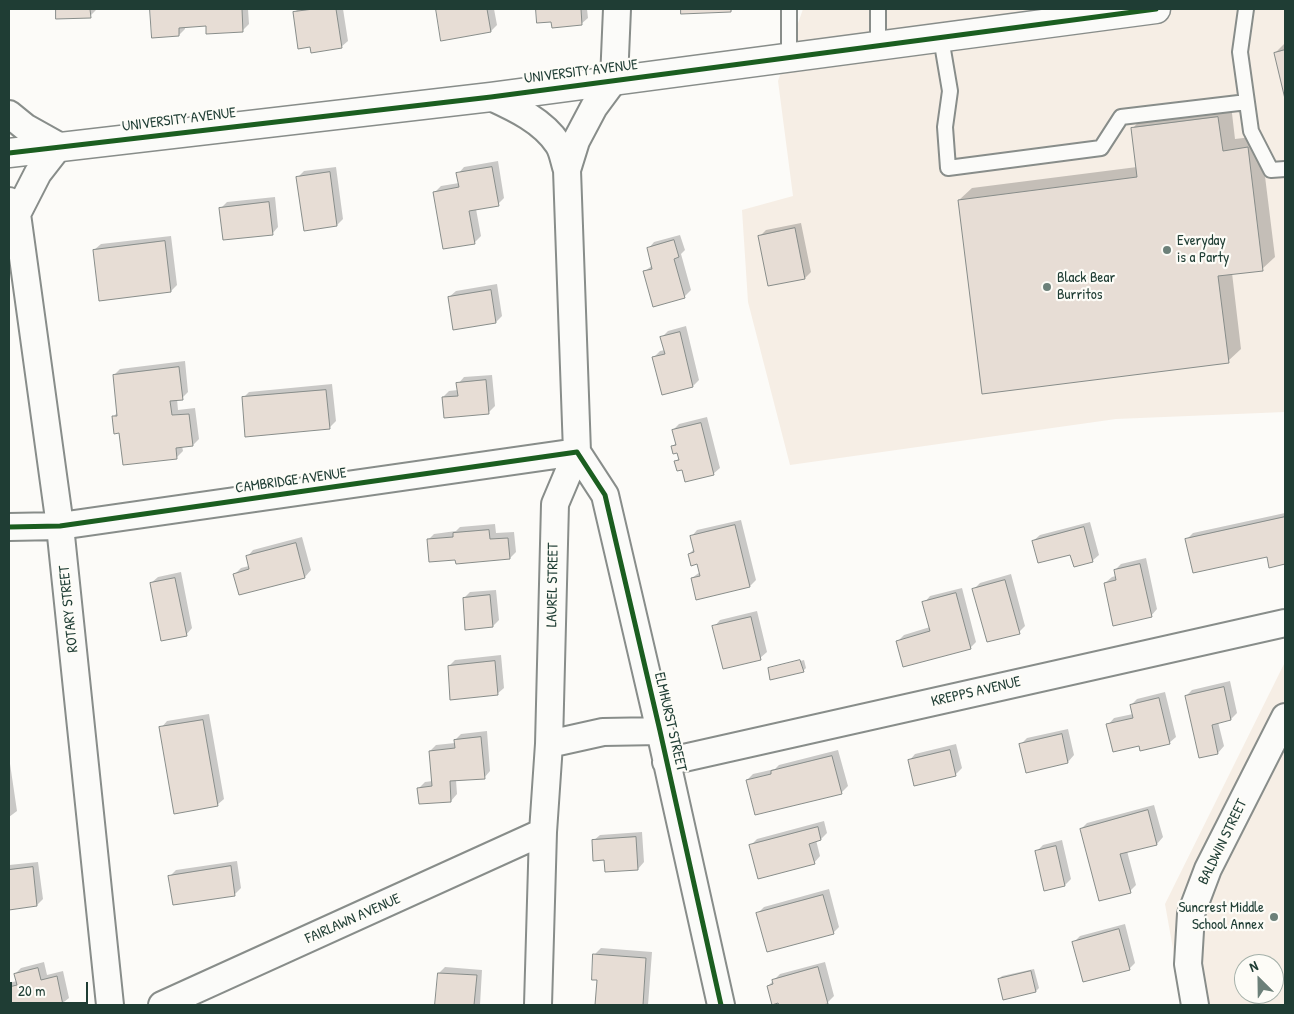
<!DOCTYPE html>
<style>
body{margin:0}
#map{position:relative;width:1294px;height:1014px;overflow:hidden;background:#fcfbf8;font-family:"Patrick Hand",sans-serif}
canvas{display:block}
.frame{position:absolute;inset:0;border:10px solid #1f3d34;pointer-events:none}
.north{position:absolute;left:1234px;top:954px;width:50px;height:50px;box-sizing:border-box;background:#fdfcf7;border:1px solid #a4b0a9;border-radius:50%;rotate:337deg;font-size:14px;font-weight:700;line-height:20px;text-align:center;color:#1f3d34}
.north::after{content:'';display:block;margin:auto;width:18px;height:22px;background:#6c8079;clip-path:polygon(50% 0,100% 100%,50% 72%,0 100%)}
.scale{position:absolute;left:10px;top:982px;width:78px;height:22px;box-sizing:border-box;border:2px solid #1f3d34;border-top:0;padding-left:6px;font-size:15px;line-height:18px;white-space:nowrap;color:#1f3d34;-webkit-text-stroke:4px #fdfcf7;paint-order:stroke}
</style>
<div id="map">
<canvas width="1294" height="1014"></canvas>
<div class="frame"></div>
<div class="north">N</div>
<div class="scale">20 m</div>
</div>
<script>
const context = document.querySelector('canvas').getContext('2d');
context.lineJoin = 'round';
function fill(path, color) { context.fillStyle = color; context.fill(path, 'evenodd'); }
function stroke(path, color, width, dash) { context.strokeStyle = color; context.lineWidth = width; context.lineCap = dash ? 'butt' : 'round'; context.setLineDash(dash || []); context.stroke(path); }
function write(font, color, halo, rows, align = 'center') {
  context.font = font + ' "Patrick Hand",sans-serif'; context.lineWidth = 4.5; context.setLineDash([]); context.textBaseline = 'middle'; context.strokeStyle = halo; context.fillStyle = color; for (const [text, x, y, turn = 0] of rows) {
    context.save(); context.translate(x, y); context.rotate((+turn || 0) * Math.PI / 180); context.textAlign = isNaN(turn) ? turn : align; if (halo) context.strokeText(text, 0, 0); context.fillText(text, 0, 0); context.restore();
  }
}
const built = new Path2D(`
 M803,9H1285V412L1116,419L790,465L748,302L742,210L793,196L778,81Z
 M1285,662V1005H1183L1165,904ZM1244,964H1274V994H1244Z`);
const shadow = new Path2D(`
 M57,9H96V10L90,16L58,18Z
 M151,9H248L249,24L242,31L207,24L185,26V29L179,35L153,36Z
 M298,9H343L348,41L341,47L311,46L294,13Z
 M437,9H494L497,25L491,31L442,39Z
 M537,9H587L588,18L581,24L552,21L538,22Z
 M682,9H733L731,11L683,13Z
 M1285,43V94L1275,53Z
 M1231,105L1235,139L1260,136L1275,257L1262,269L1232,273L1241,349L1228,361L959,200L972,188L1137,167L1133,128L1145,115Z
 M498,161L504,198L498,204L476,209L481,236L475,242L444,248L434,193L441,186L459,183L458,174L464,167Z
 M336,167L343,219L337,225L297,178L304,171Z
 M275,197L278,227L272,234L220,209L227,202Z
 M801,223L811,272L805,278L760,236L766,230Z
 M680,235L685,250L681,254L691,290L684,297L645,271L653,265L648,249L654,242Z
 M171,236L177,285L171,291L94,250L101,244Z
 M497,284L502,316L496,322L449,297L456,291Z
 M686,326L699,380L693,386L654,357L660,351L665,350L662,337L668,331Z
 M185,361L188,392L182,398L177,399L178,410L195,408L199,439L193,445L182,446L183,451L176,458L120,432L114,416L118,412L114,375L120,369Z
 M492,375L495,406L488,413L443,397L449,391L458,390V384L464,377Z
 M332,384L336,421L329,428L243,398L249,392Z
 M707,417L720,468L713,474L683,468L675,462L680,457L678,451L672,447L676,443L673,430L679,424Z
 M1285,513V563L1270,566L1268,555L1187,539L1193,533Z
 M741,520L756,580L750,586L692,578L700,572L698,563L689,554L694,549L691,537L697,530Z
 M1090,522L1099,555L1092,561L1033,541L1040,535Z
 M495,524L496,533L514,532L516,552L510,558H456L428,540L434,534L456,531L460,527Z
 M302,537L311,570L305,577L240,594L235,574L241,568L249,566L247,557L253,550Z
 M1146,558L1157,609L1151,616L1105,583L1112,577L1116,576L1115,570L1121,564Z
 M181,572L192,628L186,635L151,583L158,577Z
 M1011,574L1025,626L1019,632L974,589L980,583Z
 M962,588L976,642L970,648L898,641L904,635L930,627L924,603L930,596Z
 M496,590L499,620L493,626L464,598L470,592Z
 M757,611L767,652L760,658L714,627L720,620Z
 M501,655L504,688L497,694L449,666L455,660Z
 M804,660L806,668L803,671L771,679L769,668L770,667V669Z
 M1230,681L1237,713L1231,719L1218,722L1224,746L1218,753L1186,696L1192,690Z
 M1165,692L1176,737L1169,743L1140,745L1108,725L1114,718L1133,714L1131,705L1137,699Z
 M209,714L224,799L217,805L161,728L167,721Z
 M1068,729L1074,755L1068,762L1021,744L1027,738Z
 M487,731L490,771L484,778L456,780L457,794L451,801L419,788L425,782L433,781L430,751L436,745L455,743V740L461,734Z
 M956,744L962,768L955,775L909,761L915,754Z
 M838,750L848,786L841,793L747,780L753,774L775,769L779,765Z
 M9,757L17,811L9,817Z
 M1154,805L1163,837L1157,844L1127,851L1136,885L1130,891L1081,829L1087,823Z
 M824,821L827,833L821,839L816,840L820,856L814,863L751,845L757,839Z
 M642,832L644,862L638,869L605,859L593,841L600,835Z
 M1062,840L1071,879L1065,885L1037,851L1043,845Z
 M237,861L241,888L234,895L170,876L176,870Z
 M38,862L43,899L37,905L9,909V865Z
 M829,889L839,927L833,933L758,913L764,907Z
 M1125,924L1135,963L1129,969L1074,942L1080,936Z
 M601,948L652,952L648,1005H597L598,979L595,954Z
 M44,962L47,975L63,971L69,998L60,1005H9V983L17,981L15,974L21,968Z
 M825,962L834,996L827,1003L817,1005H780L768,986L780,974Z
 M445,967L482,970L480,1005H437L439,973Z
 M1034,969L1039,988L1036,991L1004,999L999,979L1002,976Z`);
const building = new Path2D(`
 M56,9H90L91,18L56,19Z
 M150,9H242L243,32L206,34V26L179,28V36L152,38Z
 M314,9H336L342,48L311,53L310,47L298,49L293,12Z
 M436,9H487L491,32L441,41Z
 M536,9H581L582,25L552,28L551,22L537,23Z
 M681,9H731V12L681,14Z
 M1285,50V99L1274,53Z
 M1218,117L1223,151L1248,147L1263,271L1218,276L1229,363L982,394L958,200L1137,177L1131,128Z
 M492,167L499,206L469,211L475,244L443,249L433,192L459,187L456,173Z
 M330,172L337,226L304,231L296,177Z
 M269,202L273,235L223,240L219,208Z
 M795,228L805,279L768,286L758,236Z
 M674,240L679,257L674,259L685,298L653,307L643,271L652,269L647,248Z
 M165,241L171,292L99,301L93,250Z
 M491,290L496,323L453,330L448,297Z
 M680,332L693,387L662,395L652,357L665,354L660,337Z
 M179,367L183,400L170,401L172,415L189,414L193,446L176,448L177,459L123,465L119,433L114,434L112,416H117L113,375Z
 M486,380L489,414L444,418L442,397L458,396L456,383Z
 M326,390L330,429L245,437L242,397Z
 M701,423L714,475L685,482L682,470L677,471L674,461L679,460L677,453L673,454L671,446L676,445L672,430Z
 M1285,517V564L1269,568L1267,557L1193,573L1185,539Z
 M735,525L750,587L696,600L691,578L700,576L697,564L691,566L688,554L694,552L690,536Z
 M1084,527L1093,562L1074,567L1070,555L1038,563L1032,541Z
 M489,530L490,539L508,538L510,559L456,564L455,560L429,562L427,539L453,537V533Z
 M296,543L305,578L239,595L233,574L249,569L246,556Z
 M1140,564L1152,617L1113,626L1104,583L1116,580L1114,570Z
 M175,578L187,636L161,641L150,583Z
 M1005,580L1020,634L987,642L972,589Z
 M956,593L971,649L903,667L896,641L930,631L922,602Z
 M490,595L493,627L465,630L463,598Z
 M751,617L761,660L723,669L712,626Z
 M800,660L804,672L770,680L768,668Z
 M495,661L498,695L450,700L448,666Z
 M1224,687L1231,720L1212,725L1218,754L1199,758L1185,696Z
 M1159,698L1170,744L1140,751L1139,746L1113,752L1106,724L1133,718L1130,705Z
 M203,720L218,806L174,814L159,727Z
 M1062,734L1068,763L1026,773L1019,744Z
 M481,737L485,779L450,781L451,802L419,804L417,788L432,786L429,751L455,748L454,740Z
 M950,750L956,776L914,786L908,760Z
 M832,756L842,794L755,815L746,780L771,774V771Z
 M1148,810L1157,845L1120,854L1131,893L1099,901L1080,829Z
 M818,827L821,840L809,844L815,864L758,879L749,845Z
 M636,837L638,870L605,872L604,860L593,861L592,840Z
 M1056,846L1065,886L1044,891L1035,851Z
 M231,866L235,896L173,905L168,876Z
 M33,867L37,906L9,910V870Z
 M823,895L834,934L767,952L756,913Z
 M1119,929L1130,970L1083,982L1072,942Z
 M593,954L646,958L643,1005H595L597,980H592Z
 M818,967L828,1004L822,1005H779L778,1003L772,1005L767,986L773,984L772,980Z
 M38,968L41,980L57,976L63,1005H9V987L17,985L14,974Z
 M1031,971L1036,992L1003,1000L998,979Z
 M438,973L477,975L474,1005H435Z`);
const service = new Path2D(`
 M1246,9L1240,52L1251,131L1271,170L1285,169
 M941,38L950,91L945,127L948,168L1101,148L1121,117L1247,102
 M878,45V9
 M789,58V9`);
const minor = new Path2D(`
 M491,97C515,108 543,121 558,144C563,151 564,162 567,170L577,452L555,504L549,744L543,832L538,1005
 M9,114L25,127L59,146L38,173L17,214
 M567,170L576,141L594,107L614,80L617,9
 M9,201L17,214L60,526L110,1005
 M9,527L60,526L577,452L605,495L660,731L721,1005
 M549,744L603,732L660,731
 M666,762L1285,623
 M162,1005L543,832
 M1195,1005L1188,964L1191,914L1208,869L1285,717`);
const tertiary = new Path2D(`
 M9,153L491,97L1156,9`);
const cycleway = new Path2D(`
 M9,153L491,97L1156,9
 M9,527L60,526L577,452L605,495L660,731L721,1005`);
const markers = [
 [1167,250,5,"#6c8079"],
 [1047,287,5,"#6c8079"],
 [1274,917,5,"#6c8079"]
];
const streetNames = [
 ["UNIVERSITY AVENUE",581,72,-7],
 ["UNIVERSITY AVENUE",179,120,-7],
 ["CAMBRIDGE AVENUE",291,481,-8],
 ["LAUREL STREET",553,585,-89],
 ["ROTARY STREET",69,609,-96],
 ["KREPPS AVENUE",976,692,-13],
 ["ELMHURST STREET",670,722,77],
 ["BALDWIN STREET",1223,842,-64],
 ["FAIRLAWN AVENUE",353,919,-24]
];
const poiNames = [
 ["Everyday",1177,241],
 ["is a Party",1177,258],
 ["Black Bear",1057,278],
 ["Burritos",1057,295],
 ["Suncrest Middle",1264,908,"right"],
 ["School Annex",1264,925,"right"]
];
fill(built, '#f6eee5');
fill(shadow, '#0003');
fill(building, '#e7ddd5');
stroke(building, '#888d8a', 1);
stroke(service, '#888d8a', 18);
stroke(minor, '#888d8a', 30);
stroke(tertiary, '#888d8a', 31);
stroke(service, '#fbfbf9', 14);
stroke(minor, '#fbfbf9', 26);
stroke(tertiary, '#fbfbf9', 28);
stroke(cycleway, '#1b5e20', 5);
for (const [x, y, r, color] of markers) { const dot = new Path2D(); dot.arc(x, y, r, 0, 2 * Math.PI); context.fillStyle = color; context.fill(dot); stroke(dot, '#fdfcf7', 2); }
write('15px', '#1f3d34', '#fdfcf7', streetNames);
write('15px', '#1f3d34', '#fdfcf7', poiNames, 'left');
</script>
